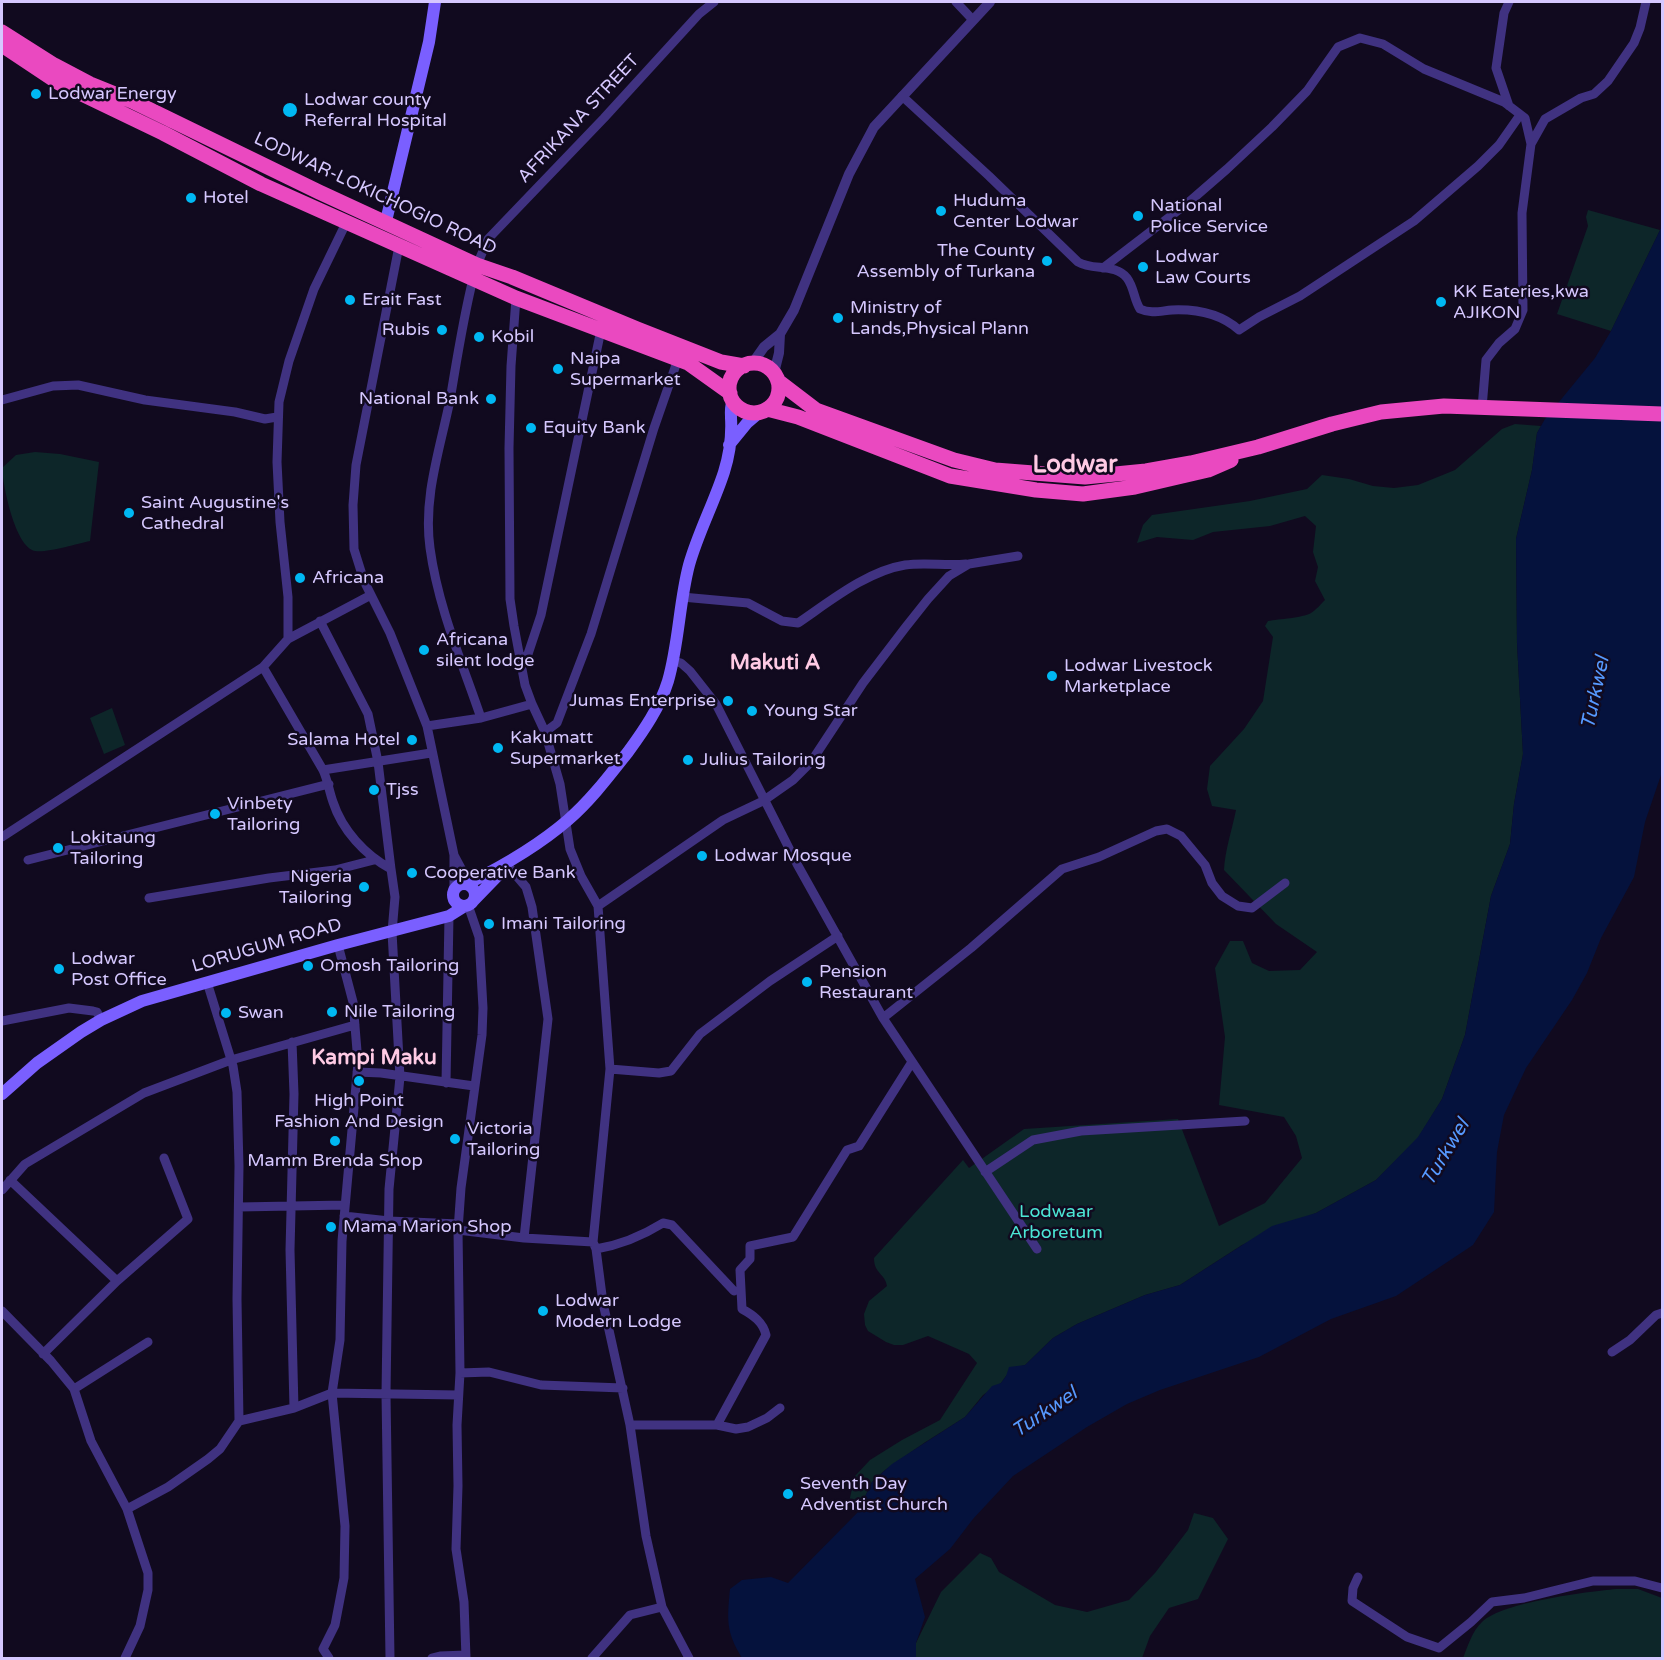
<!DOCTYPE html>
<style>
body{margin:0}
#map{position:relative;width:1664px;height:1660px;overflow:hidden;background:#110a1f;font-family:"Varela Round",sans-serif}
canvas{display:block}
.frame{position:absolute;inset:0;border:3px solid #d6c8ff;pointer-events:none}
</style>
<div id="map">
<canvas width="1664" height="1660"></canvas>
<div class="frame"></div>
</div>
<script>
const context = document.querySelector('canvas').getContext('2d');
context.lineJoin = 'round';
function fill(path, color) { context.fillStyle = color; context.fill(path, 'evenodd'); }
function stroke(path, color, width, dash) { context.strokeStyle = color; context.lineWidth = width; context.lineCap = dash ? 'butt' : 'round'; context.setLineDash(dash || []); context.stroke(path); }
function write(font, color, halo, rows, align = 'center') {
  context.font = font + ' "Varela Round",sans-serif'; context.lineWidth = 5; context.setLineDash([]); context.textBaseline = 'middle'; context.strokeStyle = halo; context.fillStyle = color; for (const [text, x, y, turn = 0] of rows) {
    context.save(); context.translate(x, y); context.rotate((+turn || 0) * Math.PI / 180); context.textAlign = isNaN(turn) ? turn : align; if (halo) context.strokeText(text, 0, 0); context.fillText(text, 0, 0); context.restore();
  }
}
const green = new Path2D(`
 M1588,210L1660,230L1611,331L1557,314L1588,226L1586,217Z
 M1515,424L1541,426L1537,433L1532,470L1516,539L1517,643L1523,754L1514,804L1510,844L1491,896L1465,1035L1442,1099L1418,1138L1376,1180L1316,1213L1242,1245L1180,1285L1145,1295L1077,1324L1053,1338L1025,1365L1018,1367L1006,1376L1001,1383L983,1395L965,1417L924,1443L885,1470L872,1482L858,1511L850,1505L849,1502L855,1476L870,1460L902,1440L940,1420L977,1363L969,1354L928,1336L903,1345H894L886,1342L868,1331L865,1325L864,1314L869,1301L887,1286C885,1273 874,1274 874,1258L963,1160L969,1168L1024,1129L1178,1119L1219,1226L1265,1203L1302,1158L1296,1136L1284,1117L1219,1105L1225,1037L1215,968L1230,941H1243L1252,963L1269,971L1300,970L1317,952L1276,924L1224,870C1225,850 1232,830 1236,810L1212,806L1207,789L1210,766L1244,729L1263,701L1273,637L1265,626L1268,621C1279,619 1302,618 1311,613C1316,610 1321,604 1325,600L1315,581L1318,567L1313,552L1316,526L1305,516L1270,526L1213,532L1193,540L1157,537L1137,543L1143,525L1152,515L1250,501L1307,489L1322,475L1349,479L1373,486L1394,488L1418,485L1455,470L1502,429Z
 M35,452L60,454L99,462L90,541C76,544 47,553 35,551C15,547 3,486 2,468L16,455Z
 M112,708L125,745L104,754L90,718Z
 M1194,1513L1213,1518L1228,1539L1198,1599L1169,1608L1150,1636L1142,1658H916V1643L941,1592L980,1553L991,1558L999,1572L1055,1605L1087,1612L1129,1600L1155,1573L1188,1530Z
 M1616,1589H1638L1662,1598V1658H1463C1468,1646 1472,1631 1482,1622C1503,1602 1586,1592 1616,1589Z`);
const water = new Path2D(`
 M1662,226L1661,775L1645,822L1634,877L1601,938L1587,973L1572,1000L1526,1068L1504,1115L1497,1152L1494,1212L1473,1245L1396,1296L1331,1319L1259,1357L1160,1390L1127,1404L1087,1427L1013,1476L973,1519L950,1549L915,1579L925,1617L916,1643V1658H742C726,1632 727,1620 730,1589L742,1580L771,1577L788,1583L858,1512L872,1482L892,1464L965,1417L992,1386L1001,1383L1006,1376L1009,1367L1025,1365L1053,1338L1077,1324L1145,1295L1180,1285L1272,1226L1316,1213L1376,1180L1418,1137L1442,1099L1465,1035L1491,896L1510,844L1514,804L1523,754L1517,643L1516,539L1532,470L1537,433L1545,419L1595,358L1611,331Z`);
const minor = new Path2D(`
 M956,2L973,20
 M902,96L989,176L1078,262C1093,271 1115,263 1127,278C1134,287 1134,300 1140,309C1151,314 1160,311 1172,310C1196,309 1221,314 1239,330L1259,317L1300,296L1414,221L1478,166L1499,145L1520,115
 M1509,106L1496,68L1504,13L1509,2
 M1531,144L1545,119L1581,98L1594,94L1608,81L1634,43L1640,28L1646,2
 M399,246L356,465L353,505L354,549L364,581L390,633L427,726L454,855L469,883
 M477,265L488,239L604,118L699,14L714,2
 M1103,268L1189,202L1227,169L1272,127L1307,91L1338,47L1360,38L1383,44L1424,69L1504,102L1525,118L1531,144L1522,213L1523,310L1515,329L1499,343L1486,360L1482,408
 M473,279C463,319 457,359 450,400C440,449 423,497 430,548C438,607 462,662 481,718
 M516,298L511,366L509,448L510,599L514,626L525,685L532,704L545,732L560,784L570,849L581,876L598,906L610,1069L593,1242L596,1249L603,1303L630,1425L646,1536L662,1607L689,1658
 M2,400L53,386L78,385L145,400L235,412L265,419L277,417
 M682,597L748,603L782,621L798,623C829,602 867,571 905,565C925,562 945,566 966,564
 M320,621L368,714L378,762L391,869
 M288,639V597L280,522L277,462L279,402L289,361L314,289L346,223
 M673,661L681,663L690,671L716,704L797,864L883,1018L1037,1249
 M520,663L528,654L541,615L601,330
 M263,667L323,770C328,781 329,791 333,802C342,830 365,855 391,869L395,897L392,932L400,1077L389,1189L386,1394L390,1658
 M427,726L481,718L532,704
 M545,732L557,723L591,634L654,428L678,359
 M323,770L431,753
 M2,837L263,667L288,639L371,595
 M454,855V892
 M28,860L329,784
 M508,866L526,887L532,907L548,1019L524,1238
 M149,898L269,878L335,870L374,860
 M598,906L723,820L763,801L793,780L811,762L863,683L905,628L928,599L949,576L969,564L1018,556
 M883,1018L971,948L1062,869L1099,857L1156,831L1167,829L1181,836L1205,865L1212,883L1222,896L1238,906L1252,908L1285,883
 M2,1021L69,1008L93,1011L97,1012L101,1020
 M292,1042L294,1094L290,1250L294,1408
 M610,1069L659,1073L671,1071L700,1034L770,981L838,936
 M357,1072L381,1073L474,1086
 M446,1083L449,916
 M985,1172L1033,1140L1081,1131L1245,1121
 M10,1180L117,1281
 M2,1190L25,1164L144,1093L231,1060L355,1025
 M239,1207L345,1205
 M344,1216L389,1221L458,1224
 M458,1230L524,1238L593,1242
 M596,1249C620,1245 642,1236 663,1223L672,1225L734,1291
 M2,1311L51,1361L74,1389L91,1441L127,1509L148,1573V1590L140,1626L125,1658
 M1612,1352L1630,1340L1656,1315L1662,1313
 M43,1354L117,1281L188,1219L164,1158
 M460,1373L489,1372L541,1385L623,1388
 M74,1389L148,1342
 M239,1421L294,1408L332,1393L458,1395
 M630,1425H717L736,1429L748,1427L767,1418L780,1408
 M717,1425L766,1335C763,1322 753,1315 742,1309L740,1270L750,1259V1246L793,1237L847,1150L859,1146L912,1062
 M127,1509L168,1487L208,1459L220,1449L239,1421L237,1299L239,1166L237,1092L233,1066L207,982
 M1358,1577L1353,1588L1352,1601L1407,1637L1439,1648L1471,1622L1492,1602L1524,1598L1593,1581H1635L1662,1588
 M329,1658L323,1649L335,1625L344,1578L345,1526L332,1393L340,1340L342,1241L358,1063L353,1002L338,945
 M432,1658L440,1656L466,1655
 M466,1658L464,1602L456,1549L458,1486L457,1425L460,1373L458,1230L461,1188L482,1035L483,1008L479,937L468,905
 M592,1658L630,1615L662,1607`);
const tertiary = new Path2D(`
 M752,364L764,347L780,334L794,310L849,174L874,127L990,2
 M774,373L779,353L780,334`);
const secondary = new Path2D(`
 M386,221L429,42L435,2
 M729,445L747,423L760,412
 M469,883C503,866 539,845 568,820C591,800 609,776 628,752C644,730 660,707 668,681C679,643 679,603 689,565C698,533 714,503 724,472C729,456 732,435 731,418C731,411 730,407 733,400
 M453 895a11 11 0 1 1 22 0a11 11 0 1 1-22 0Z
 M473,901L504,869
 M2,1094L37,1063L81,1032L101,1020L142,1001L338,945L449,916L465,906`);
const trunk = new Path2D(`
 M2,32L54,65L90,84L132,101L319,192L477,265L512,277L637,329L721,362L744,366
 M2,45L59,83L163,133L261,184L516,298L688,363L730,393
 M729 388a25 25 0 1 1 50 0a25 25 0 1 1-50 0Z
 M778,381L816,410L954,460L995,470L1085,477L1146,471L1191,463L1258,447L1332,424L1381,412L1444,406L1662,414
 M767,409L798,417L950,476L1036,490L1083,494L1135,487L1208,470L1231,460`);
const markers = [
 [36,94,6,"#00b8f3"],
 [290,110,8,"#00b8f3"],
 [191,198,6,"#00b8f3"],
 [941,211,6,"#00b8f3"],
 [1138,216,6,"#00b8f3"],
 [1047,261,6,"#00b8f3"],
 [1143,267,6,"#00b8f3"],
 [350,300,6,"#00b8f3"],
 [1441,302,6,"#00b8f3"],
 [838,318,6,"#00b8f3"],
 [442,330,6,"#00b8f3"],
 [479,337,6,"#00b8f3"],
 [558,369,6,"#00b8f3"],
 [491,399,6,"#00b8f3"],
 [531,428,6,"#00b8f3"],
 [129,513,6,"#00b8f3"],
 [300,578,6,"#00b8f3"],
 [424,650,6,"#00b8f3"],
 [1052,676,6,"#00b8f3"],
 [728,701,6,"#00b8f3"],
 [752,711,6,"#00b8f3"],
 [412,740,6,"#00b8f3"],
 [498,748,6,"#00b8f3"],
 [688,760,6,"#00b8f3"],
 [374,790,6,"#00b8f3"],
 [215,814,6,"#00b8f3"],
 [58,848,6,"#00b8f3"],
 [702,856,6,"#00b8f3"],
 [412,873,6,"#00b8f3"],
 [364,887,6,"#00b8f3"],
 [489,924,6,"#00b8f3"],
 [308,966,6,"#00b8f3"],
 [59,969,6,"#00b8f3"],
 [807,982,6,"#00b8f3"],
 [332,1012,6,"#00b8f3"],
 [226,1013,6,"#00b8f3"],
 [359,1081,6,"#00b8f3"],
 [455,1139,6,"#00b8f3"],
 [335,1141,6,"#00b8f3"],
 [331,1227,6,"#00b8f3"],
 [543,1311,6,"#00b8f3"],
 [788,1494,6,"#00b8f3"]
];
const poiNames = [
 ["Lodwar Energy",48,94],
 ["Lodwar county",304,100],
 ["Referral Hospital",304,121],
 ["Hotel",203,198],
 ["Huduma",953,201],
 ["Center Lodwar",953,222],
 ["National",1150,206],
 ["Police Service",1150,227],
 ["The County",1035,251,"right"],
 ["Assembly of Turkana",1035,272,"right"],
 ["Lodwar",1155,257],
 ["Law Courts",1155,278],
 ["KK Eateries,kwa",1453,292],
 ["AJIKON",1453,313],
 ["Erait Fast",362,300],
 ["Ministry of",850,308],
 ["Lands,Physical Plann",850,329],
 ["Rubis",430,330,"right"],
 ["Kobil",491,337],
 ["Naipa",570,359],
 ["Supermarket",570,380],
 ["National Bank",479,399,"right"],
 ["Equity Bank",543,428],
 ["Saint Augustine's",141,503],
 ["Cathedral",141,524],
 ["Africana",312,578],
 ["Africana",436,640],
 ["silent lodge",436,661],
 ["Lodwar Livestock",1064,666],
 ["Marketplace",1064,687],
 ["Jumas Enterprise",716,701,"right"],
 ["Young Star",764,711],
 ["Kakumatt",510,738],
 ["Supermarket",510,759],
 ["Salama Hotel",400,740,"right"],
 ["Julius Tailoring",700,760],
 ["Tjss",386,790],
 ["Vinbety",227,804],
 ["Tailoring",227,825],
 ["Lokitaung",70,838],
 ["Tailoring",70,859],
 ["Lodwar Mosque",714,856],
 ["Cooperative Bank",424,873],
 ["Nigeria",352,877,"right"],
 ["Tailoring",352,898,"right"],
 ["Imani Tailoring",501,924],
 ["Lodwar",71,959],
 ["Post Office",71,980],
 ["Omosh Tailoring",320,966],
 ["Pension",819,972],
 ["Restaurant",819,993],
 ["Nile Tailoring",344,1012],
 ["Swan",238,1013],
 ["High Point",359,1101,"center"],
 ["Fashion And Design",359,1122,"center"],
 ["Victoria",467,1129],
 ["Tailoring",467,1150],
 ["Mamm Brenda Shop",335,1161,"center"],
 ["Mama Marion Shop",343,1227],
 ["Lodwar",555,1301],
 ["Modern Lodge",555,1322],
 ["Seventh Day",800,1484],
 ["Adventist Church",800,1505]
];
const streetNames = [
 ["AFRIKANA STREET",579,119,-47],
 ["LODWAR-LOKICHOGIO ROAD",375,194,25],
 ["LORUGUM ROAD",267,946,-16]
];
const parkNames = [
 ["Lodwaar",1056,1212],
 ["Arboretum",1056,1233]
];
const waterNames = [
 ["Turkwel",1596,693,-78],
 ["Turkwel",1446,1153,-59],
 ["Turkwel",1045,1413,-34]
];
const quarterNames = [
 ["Makuti A",775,663],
 ["Kampi Maku",374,1058]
];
const districtNames = [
 ["Lodwar",1075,466]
];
fill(green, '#0d2629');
fill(water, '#05123d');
stroke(minor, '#403281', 9);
stroke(tertiary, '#403281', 10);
stroke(secondary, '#7a5fff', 12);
stroke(trunk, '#ea49c0', 15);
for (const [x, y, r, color] of markers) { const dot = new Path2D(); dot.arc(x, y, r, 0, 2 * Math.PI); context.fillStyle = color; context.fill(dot); stroke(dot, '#110a1f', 2); }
write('18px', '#d6c8ff', '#110a1f', poiNames, 'left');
write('18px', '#d6c8ff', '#110a1f', streetNames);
write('18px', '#4ce7d6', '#110a1f', parkNames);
write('italic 20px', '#5699ff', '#110a1f', waterNames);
write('bold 21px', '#ffcae4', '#110a1f', quarterNames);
write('bold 24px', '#ffcae4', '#110a1f', districtNames);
</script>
